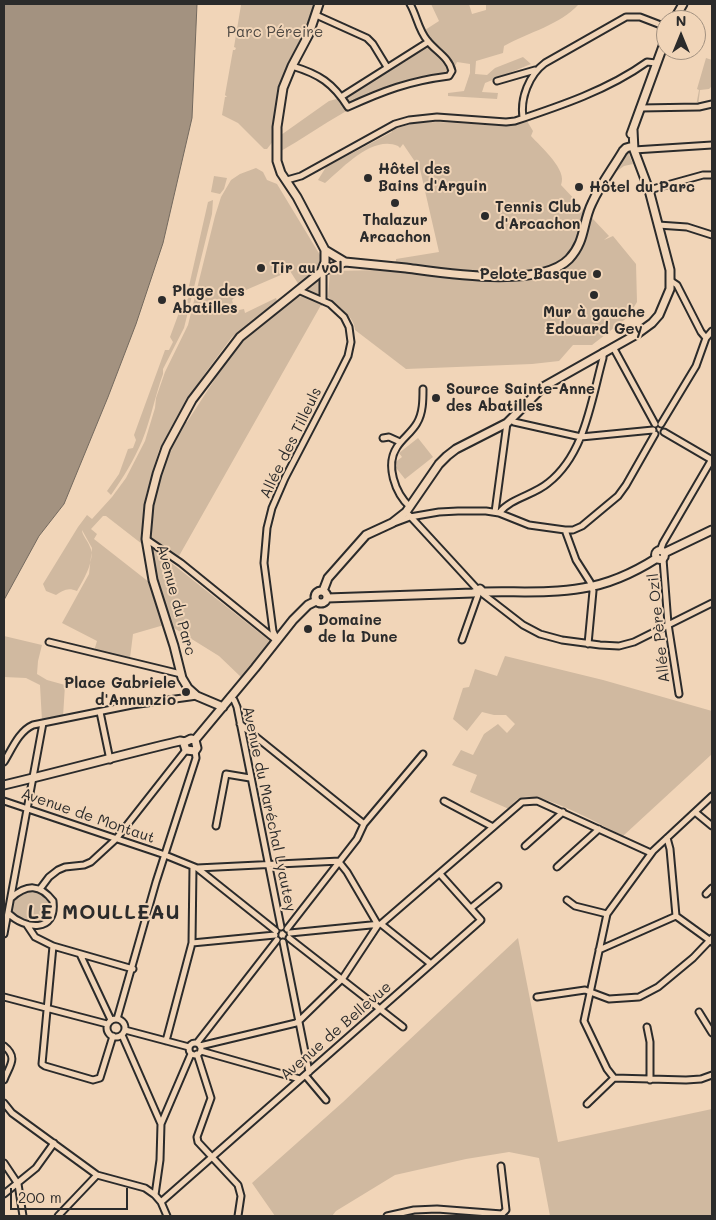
<!DOCTYPE html>
<meta charset="utf-8">
<style>
body{margin:0}
#map{position:relative;width:716px;height:1220px;overflow:hidden;background:#f1d5b8;font-family:Mali,sans-serif}
canvas{display:block}
.frame{position:absolute;inset:0;border:5px solid #2b2b2b;pointer-events:none}
.north{position:absolute;left:656px;top:10px;width:50px;height:50px;box-sizing:border-box;background:#f1d5b8;border:1px solid #a29180;border-radius:50%;rotate:0deg;font-size:14px;font-weight:700;line-height:20px;text-align:center;color:#2b2b2b}
.north::after{content:'';display:block;margin:auto;width:18px;height:22px;background:#2b2b2b;clip-path:polygon(50% 0,100% 100%,50% 72%,0 100%)}
.scale{position:absolute;left:10px;top:1188px;width:118px;height:22px;box-sizing:border-box;border:2px solid #2b2b2b;border-top:0;padding-left:6px;font-size:15px;line-height:18px;white-space:nowrap;color:#2b2b2b;-webkit-text-stroke:4px #f1d5b8;paint-order:stroke}
</style>
<div id="map">
<canvas width="716" height="1220"></canvas>
<div class="frame"></div>
<div class="north">N</div>
<div class="scale">200 m</div>
</div>
<script>
const context = document.querySelector('canvas').getContext('2d');
context.lineJoin = 'round';
function fill(path, color) { context.fillStyle = color; context.fill(path, 'evenodd'); }
function stroke(path, color, width, dash) { context.strokeStyle = color; context.lineWidth = width; context.lineCap = dash ? 'butt' : 'round'; context.setLineDash(dash || []); context.stroke(path); }
function write(font, color, halo, rows, align = 'center') {
  context.font = font + ' Mali,sans-serif'; context.lineWidth = 4; context.setLineDash([]); context.textBaseline = 'middle'; context.strokeStyle = halo; context.fillStyle = color; for (const [text, x, y, turn = 0] of rows) {
    context.save(); context.translate(x, y); context.rotate((+turn || 0) * Math.PI / 180); context.textAlign = isNaN(turn) ? turn : align; if (halo) context.strokeText(text, 0, 0); context.fillText(text, 0, 0); context.restore();
  }
}
const green = new Path2D(`
 M244,4H315L312,21L282,81L274,117V140L267,149H264L238,123L222,115L225,97H227L225,95L233,50H235L236,48L234,47L241,5Z
 M431,4H469L472,14L486,10V4H579C560,25 529,32 504,46L503,53L476,61L475,74L487,75L495,68L523,57L531,64L485,83L482,92L498,93L497,99L448,96V93L464,91L470,73V64L457,62L449,79C412,83 376,93 343,113C322,125 302,139 281,151V135L329,101L348,96L427,48L425,30L439,21Z
 M706,58L712,60V86L709,89L700,90L698,106H696L699,90L697,89Z
 M527,121L533,131L531,136C541,147 568,170 561,185L609,236L604,240L613,236L636,264L637,302L628,317L592,345H573L559,361L532,364L406,369L355,330C355,317 337,305 328,297L330,271L383,270L396,261V259L439,252L420,169L403,144L400,148L398,146C372,135 343,168 325,183L318,180L326,167L392,132L391,130L414,123L438,122L505,126Z
 M628,152L633,164L624,166L613,174L625,154Z
 M256,168L263,172L267,180L277,184L323,260L319,268L299,285L290,271L239,293L232,300L234,307L239,310L244,309L245,313L276,298L277,301L232,337L206,372L179,413L159,450L146,495L142,530V544L106,516H103L91,529L97,534L94,539L154,586L164,625L133,634L130,658L94,651L97,641L62,623L89,574L92,548L82,530C82,535 88,541 90,547C96,559 83,581 77,591C68,587 63,590 56,595L46,591L43,584L78,527L87,515L92,519L112,497L126,478L145,441L155,408L156,398L165,372L188,325L215,216L221,197L231,180L240,174Z
 M214,176L227,178L224,189L220,194L211,192Z
 M213,200L212,214L184,328L163,369V374C155,396 151,419 142,441C134,460 123,478 111,495L107,491L119,474L128,449L133,448L136,440L134,435L165,350H169L173,342L170,337L184,299H188L191,290L189,286L208,202Z
 M322,274L321,296L305,289Z
 M302,296L311,299L321,305L179,556L149,537C153,496 164,457 183,420L187,422L215,379L213,376C231,355 276,302 302,296Z
 M418,438L433,457L405,479L393,464L402,457L399,453Z
 M150,546L271,642L242,678L219,656L169,625L154,569Z
 M4,636L42,645L38,661L37,674L47,680L65,685L63,717L42,721L40,685L26,678L4,677Z
 M505,656L603,680L712,711V754L623,836C602,826 541,790 520,798C515,800 512,804 509,809L470,792L477,775L452,765L461,750L473,755L484,734L498,724L507,733L515,724L506,715H494L482,712L467,731L453,719L463,688L469,687L475,669L497,676Z
 M33,890L40,891L51,901L50,915C40,932 21,921 10,911L12,900L17,896Z
 M518,938L558,1142L712,1109V1216H550L539,1158L509,1152L466,1159L395,1175L336,1211L332,1216H275L252,1183L343,1102Z`);
const water = new Path2D(`
 M4,4H197L192,118L163,243L136,324L108,397L64,504L39,536L4,600Z`);
const minor = new Path2D(`
 M316,15L367,38L373,44L387,67
 M292,66C319,74 333,83 348,107C383,91 409,81 449,76L452,71C449,57 435,51 427,40C418,29 417,16 410,4
 M497,81L535,70
 M341,97L428,42
 M640,108L699,107L712,104
 M523,118C520,98 529,75 545,63L626,17H640L666,27
 M634,150L712,145
 M287,180L301,176L395,124L409,120L437,117L506,122L515,121C560,106 608,90 647,62L656,63
 M649,190L703,175H712
 M658,225L687,227L712,235
 M671,281L677,285L701,332L706,338
 M323,301V269
 M613,347L655,424
 M511,420L514,422L581,437L653,430
 M661,424L696,366L706,338L712,331
 M664,432L712,460
 M383,438L389,437L400,442
 M410,507C395,493 385,465 397,447C403,438 412,432 417,423C423,413 423,400 423,389
 M495,512L507,423
 M499,513C511,498 534,495 548,483C585,454 591,401 603,358V352
 M409,515L478,590
 M394,523L410,517L439,512L458,511H486L499,513L529,525L565,530H573L582,526L618,496L626,485L655,434
 M565,530L576,560L590,582L593,591L588,644
 M146,539L181,563L276,640
 M660,551L663,543L712,459
 M663,559L668,624L679,694
 M483,594L523,625L540,634L562,640L600,645L619,646L634,642L712,603
 M277,640L273,631L264,563L267,528L272,508L285,478L337,378L348,356L351,342L349,327L344,317L330,304L298,290
 M462,640L478,595
 M49,642L181,674
 M230,697L234,700L237,707L281,927
 M100,712L110,760
 M240,724L364,824
 M4,762C12,749 19,731 33,725L132,705L197,696
 M712,796L653,851L607,914L584,1021L607,1069L614,1078L686,1080L701,1079L712,1075
 M4,801L165,855L197,868L276,931
 M444,801L493,827
 M695,812L712,826
 M216,826L226,774L250,778
 M667,838L670,849L676,916L712,942
 M525,846L563,812
 M557,867L599,829
 M197,868L340,861
 M40,889L49,877L58,870L65,867L84,865L91,862L116,839L186,750
 M706,894L712,888
 M567,900L575,906L607,914
 M471,908L498,886
 M8,913C25,930 57,933 53,901C40,884 27,884 11,898
 M381,924L522,802L537,801L651,853
 M27,925L35,937L53,946L133,969
 M287,929L357,839L364,824L423,754
 M290,933L381,924L431,964
 M4,934L43,723
 M289,938L403,1027
 M283,942L309,1072
 M192,943L275,935
 M53,946L42,1064L45,1066L93,1080L100,1078L113,1036
 M599,950L676,916
 M80,954L111,1020
 M4,997L107,1024
 M537,997L585,990L609,999L639,997L658,987L693,958L712,938
 M699,1012L712,1033
 M107 1028a9 9 0 1 1 18 0a9 9 0 1 1-18 0Z
 M117,1019L156,882L196,758L195,751
 M647,1027L650,1042V1080
 M125,1030L189,1047
 M122,1035L161,1124
 M166,1041L192,943L193,867
 M189 1049a6 6 0 1 1 12 0a6 6 0 1 1-12 0Z
 M197,1043L277,940
 M4,1046C19,1058 9,1066 4,1080
 M200,1046L296,1023L301,1019L343,978L378,925L347,872L339,862
 M201,1051L300,1079
 M197,1054L211,1098L197,1137L198,1142L238,1185L241,1196L238,1216
 M305,1075L326,1100
 M4,1103L12,1113L97,1175L145,1188L155,1195L161,1202L167,1216
 M587,1104L614,1078
 M4,1163L18,1184L23,1216
 M4,1194L36,1168L54,1143
 M155,1195L160,1160L161,1124L191,1054
 M161,1202L481,920L440,874
 M58,1216L97,1175
 M387,1216L414,1210L437,1209L502,1214L506,1210L501,1166`);
const major = new Path2D(`
 M319,4L309,34L292,66L283,88L277,127V161L281,173L297,197L325,250L345,262C365,264 385,266 406,268C444,273 540,289 569,259C586,241 582,223 592,203C600,185 613,168 623,151L626,148L633,146
 M674,20L683,4
 M631,134L666,38
 M321,272L325,262V250
 M655.5 555a4.5 4.5 0 1 1 9 0a4.5 4.5 0 1 1-9 0Z
 M664,553L712,530
 M315 597a6 6 0 1 1 12 0a6 6 0 1 1-12 0Z
 M323,591L328,578L366,535L392,523L406,512L439,464L447,456L456,449L507,423L543,387L637,334L652,323L659,315L670,289V270L649,190L634,150L633,130
 M327,598L473,593L477,592L480,589L483,592C516,591 550,594 583,588C609,584 635,572 657,558
 M223,707L197,696L188,688L182,678L174,646L153,580L146,539L149,505L157,474L166,448L192,400L240,337L321,272L345,262
 M185,742L184,744L186,750L195,751L197,748L195,740
 M4,785C63,771 121,755 180,741L185,742L191,739L195,740L255,668L293,620L308,605L316,601`);
const markers = [
 [368,178,5,"#2b2b2b"],
 [579,187,5,"#2b2b2b"],
 [395,203,5,"#2b2b2b"],
 [485,216,5,"#2b2b2b"],
 [261,268,5,"#2b2b2b"],
 [597,274,5,"#2b2b2b"],
 [594,295,5,"#2b2b2b"],
 [162,300,5,"#2b2b2b"],
 [436,398,5,"#2b2b2b"],
 [308,629,5,"#2b2b2b"],
 [186,692,5,"#2b2b2b"]
];
const parkNames = [
 ["Parc Péreire",275,32]
];
const poiNames = [
 ["Hôtel des",378,169],
 ["Bains d'Arguin",378,186],
 ["Hôtel du Parc",589,187],
 ["Tennis Club",495,207],
 ["d'Arcachon",495,224],
 ["Thalazur",395,220,"center"],
 ["Arcachon",395,237,"center"],
 ["Tir au vol",271,268],
 ["Pelote Basque",587,274,"right"],
 ["Plage des",172,291],
 ["Abatilles",172,308],
 ["Mur à gauche",594,312,"center"],
 ["Edouard Gey",594,329,"center"],
 ["Source Sainte-Anne",446,389],
 ["des Abatilles",446,406],
 ["Domaine",318,620],
 ["de la Dune",318,637],
 ["Place Gabriele",176,683,"right"],
 ["d'Annunzio",176,700,"right"]
];
const streetNames = [
 ["Allée des Tilleuls",291,443,-64],
 ["Avenue du Parc",176,600,75],
 ["Allée Père Ozil",659,628,-96],
 ["Avenue du Maréchal Lyautey",269,809,78],
 ["Avenue de Montaut",88,816,19],
 ["Avenue de Bellevue",336,1031,-41]
];
const districtNames = [
 ["LE MOULLEAU",104,913]
];
fill(green, '#d0b9a0');
fill(water, '#a39280');
stroke(water, '#73695e', 1);
stroke(minor, '#2b2b2b', 9);
stroke(major, '#2b2b2b', 11);
stroke(minor, '#f1d5b8', 5);
stroke(major, '#f1d5b8', 7);
for (const [x, y, r, color] of markers) { const dot = new Path2D(); dot.arc(x, y, r, 0, 2 * Math.PI); context.fillStyle = color; context.fill(dot); stroke(dot, '#f1d5b8', 2); }
write('15px', '#4c4742', '#f1d5b8', parkNames);
write('bold 15px', '#2b2b2b', '#f1d5b8', poiNames, 'left');
write('15px', '#2b2b2b', '#f1d5b8', streetNames);
context.letterSpacing = '1px';
write('bold 20px', '#2b2b2b', '#f1d5b8', districtNames);
context.letterSpacing = '0px';
</script>
